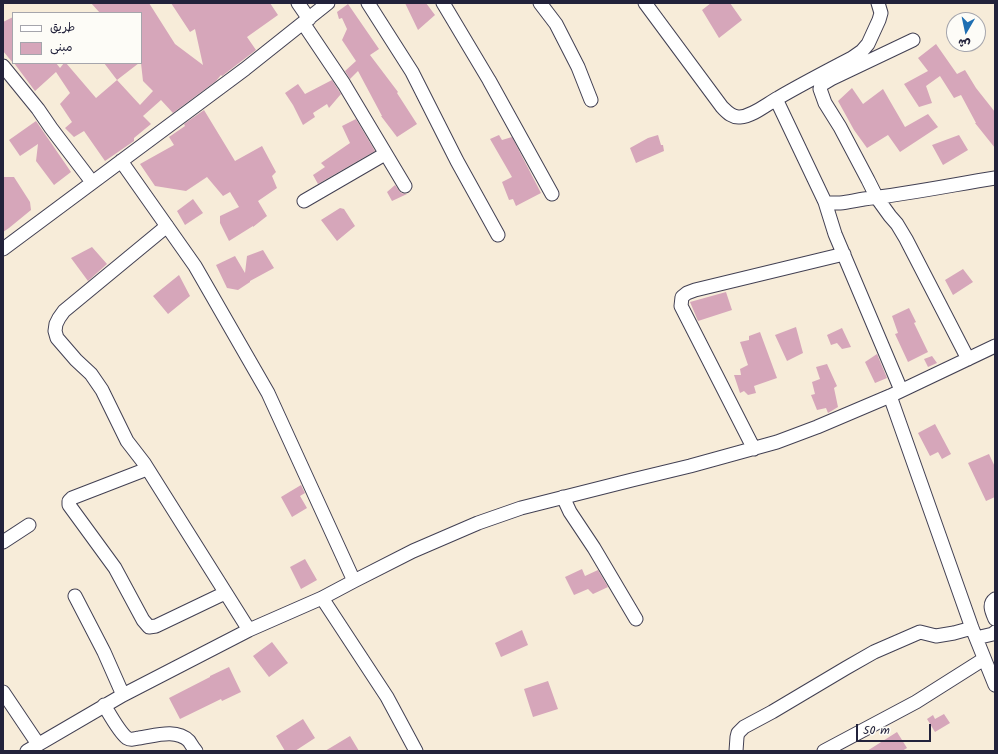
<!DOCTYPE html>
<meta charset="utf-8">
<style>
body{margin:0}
#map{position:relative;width:998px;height:754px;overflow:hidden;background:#f7ecd9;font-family:Kalam,"Playpen Sans Arabic",sans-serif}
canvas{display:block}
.frame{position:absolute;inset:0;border:4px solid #22223b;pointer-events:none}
.legend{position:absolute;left:12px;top:12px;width:130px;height:52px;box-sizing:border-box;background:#fdfcf7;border:1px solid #a5a5ac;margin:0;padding:5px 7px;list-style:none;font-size:12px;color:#22223b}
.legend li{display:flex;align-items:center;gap:8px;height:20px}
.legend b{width:20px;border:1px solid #a5a5ac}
.north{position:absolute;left:946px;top:12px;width:40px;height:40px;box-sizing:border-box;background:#fdfcf7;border:1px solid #a5a5ac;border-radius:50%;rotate:189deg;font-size:11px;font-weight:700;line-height:16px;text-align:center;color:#22223b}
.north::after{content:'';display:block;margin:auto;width:14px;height:18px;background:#1f6fb2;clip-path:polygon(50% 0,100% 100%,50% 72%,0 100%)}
.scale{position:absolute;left:856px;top:724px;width:75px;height:18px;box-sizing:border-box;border:2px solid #22223b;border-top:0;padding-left:5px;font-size:12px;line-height:14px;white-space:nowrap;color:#22223b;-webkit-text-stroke:3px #fdfcf7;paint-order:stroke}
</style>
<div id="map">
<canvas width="998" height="754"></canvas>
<div class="frame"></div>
<ul class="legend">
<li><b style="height:5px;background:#fff"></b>طريق</li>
<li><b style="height:11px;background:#d6a6ba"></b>مبنى</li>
</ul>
<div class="north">ش</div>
<div class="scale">50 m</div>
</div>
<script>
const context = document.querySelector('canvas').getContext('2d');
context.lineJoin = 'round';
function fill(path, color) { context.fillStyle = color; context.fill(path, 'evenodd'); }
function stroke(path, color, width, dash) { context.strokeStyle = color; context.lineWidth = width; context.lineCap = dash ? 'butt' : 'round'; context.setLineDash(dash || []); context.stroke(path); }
const building = new Path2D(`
 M91,3H149L175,44L203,65L195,29L190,32L171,3H270L278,15L247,37L256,50L222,76L221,75L216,81L173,113L161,100L143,116L151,124L134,138V141L105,161L84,131L74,137L65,128L72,122L60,104L70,93L56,72L35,91L14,63H56L60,68L64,63H66L96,98L117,80L140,105L153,91L143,81L141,63V13H100Z
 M405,3H426L435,15L418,30Z
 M711,3H730L742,20L719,38L702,10Z
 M348,4L379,49L370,55L398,92L397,93L417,124L397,137L381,116H382L358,71L350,79L345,71L356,61L342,40L347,29L342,18L339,19L337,12Z
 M13,17V63L3,51V22Z
 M936,44L957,74L965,70L976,88L995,112V148L975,123H976L961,95L954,98L940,76L926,86L932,103L919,107L904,84L928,71L918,58Z
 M104,63H139L117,80Z
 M332,80L341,94L329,108L327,104L313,113L315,117L303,125L293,105L285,93L298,84L305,94Z
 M852,88L863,104L883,89L905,127L928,114L938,127L900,152L888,135L867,148L854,130L838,101Z
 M204,110L235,161L262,146L276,172L272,176L277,188L258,201L267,216L253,227V226L229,241L220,223V216L239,207L230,192L223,196L207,177L186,191L155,186L140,164L174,145L169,137L185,126L184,124Z
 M356,119L375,151L318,184L313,175L325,167L321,163L350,143L342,126Z
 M36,121L71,172L54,185L36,161L38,144L20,156L9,140Z
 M499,135L502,140L512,137L541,193L516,206L513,199L509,200L502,182L512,177L490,139Z
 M658,135L661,145H663L664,151L636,163L630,148L648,138Z
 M959,135L968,150L943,165L932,145Z
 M3,177H14L30,202L31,210L9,228L3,232Z
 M395,185L401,193L407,194L392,201L387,192Z
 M193,199L203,213L185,225L177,211Z
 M340,208L344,209L355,226L337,241L321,220Z
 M92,247L107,264L88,281L71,258Z
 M263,250L274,268L250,281V282L238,290L227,288L216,265L235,256L245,273L247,256Z
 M963,269L973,282L953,295L945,280Z
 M179,275L190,296L168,314L153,296Z
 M726,292L732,310L698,321L690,302Z
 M909,308L916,322L914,323L928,352L908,362L895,334L898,333L892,316Z
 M796,327L803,353L787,361L775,335Z
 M842,328L851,347L842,349L837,343L831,345L827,335Z
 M760,332L777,378L754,386L756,393L748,395L744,391L740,393L734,375H741L740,369L748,365L740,342L749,340V336Z
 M877,354L887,378L875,383L865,362Z
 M932,356L937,363L928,367L924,359Z
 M827,364L837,386L834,388L838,407L828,413L826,408L817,410L811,395L815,394L812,382L820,379L816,367Z
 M935,424L951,454L942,459L938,452L930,456L918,433Z
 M989,454L995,467V497L986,501L968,463Z
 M301,485L305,493L300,496L307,508L292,517L281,497Z
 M305,559L317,580L301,589L290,567Z
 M582,569L585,576L598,570L608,587L593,594L588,589L574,595L565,577Z
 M522,630L528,645L501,657L495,643Z
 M272,642L288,663L269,677L253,656Z
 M229,667L241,692L222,701L221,699L180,719L169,698L210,677V676Z
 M548,681L558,709L533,717L524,689Z
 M944,714L950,723L935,732L927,719L933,715L935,719Z
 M303,719L315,738L295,751H285L276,736Z
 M897,732L907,748L902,751H867Z
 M350,736L359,751H325Z`);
const minor = new Path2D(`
 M298,3L309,19
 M368,3L412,72L457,161L498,235
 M443,3L489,80L552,194
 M540,3L556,24L578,67L591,100
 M645,3L722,107C727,112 732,118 740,117C753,116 767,104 778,98C802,84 827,71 852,58L862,51L868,44L879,20L881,13L878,3
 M303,23L344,84L405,186
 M913,40L831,79L821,85L820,89L825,103L840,127L868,180L877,198L890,216L897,224L906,239L968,359
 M3,66L38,109L51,128L92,182
 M776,99L825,202C840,205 850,201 864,199C908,194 952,185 995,178
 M121,161L195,266L268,393L354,581
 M304,201L385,154
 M825,202L835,234L901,390
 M167,226L64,311L59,318L56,324L55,331L57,338L76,360L91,374L102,390L127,441L144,463L249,630
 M3,249L245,69L328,3
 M890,396L972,628L995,685
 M754,449L681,306L682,297L687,293L695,290L844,254
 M147,469L72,498L69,501V505L115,568L143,620L149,627L156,626L225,593
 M563,497L570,512L594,548L636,619
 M3,542L29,525
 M75,596L104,652L123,695
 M322,598L387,697L416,751
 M995,599C988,604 992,612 995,619
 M976,638L993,634L995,632
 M3,692L38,744
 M104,705C109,713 119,732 127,738C130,740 134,739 139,738C154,736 176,728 189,741C191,744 193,748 196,751
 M27,751L123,695L249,630L322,598L354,581L413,551L478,523L521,508L632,480L690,466L777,442L817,427L890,396L995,346
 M736,751L737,737L738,733L744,727L772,712L846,668L874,652L920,632L936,636L954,633L972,628
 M824,751L916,702L984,659`);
fill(building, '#d6a6ba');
stroke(minor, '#424053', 15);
stroke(minor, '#fff', 13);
</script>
